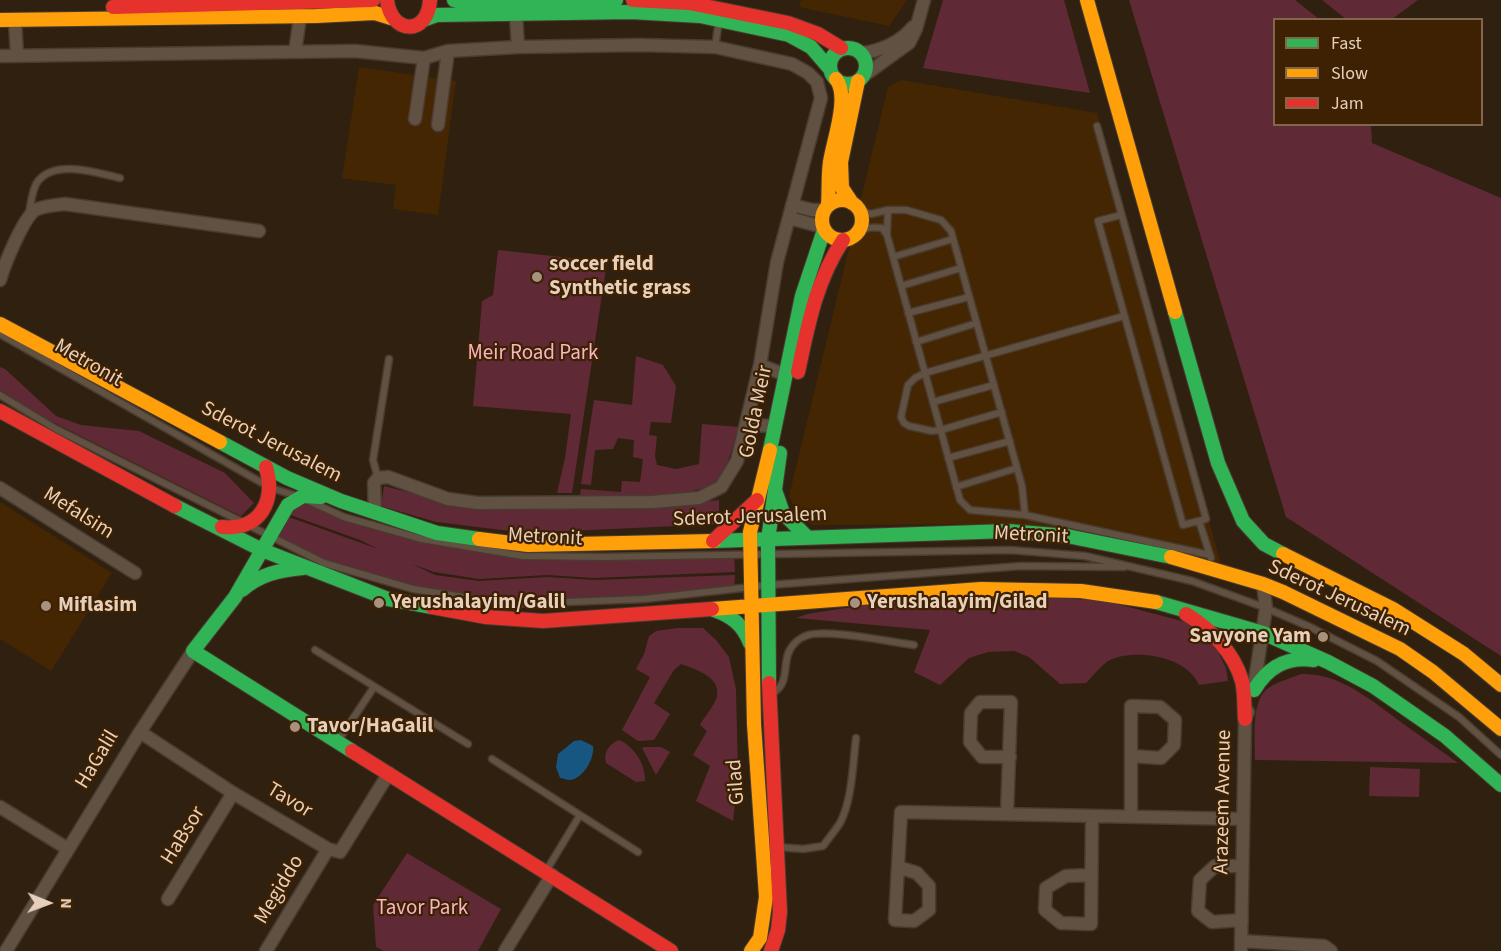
<!DOCTYPE html>
<style>
body{margin:0}
#map{position:relative;width:1501px;height:951px;overflow:hidden;background:#30200f;font-family:"Source Sans 3",sans-serif}
canvas{display:block}
.legend{position:absolute;left:1273px;top:18px;width:210px;height:108px;box-sizing:border-box;background:#3d2102;border:2px solid #81674c;margin:0;padding:8px 10px;list-style:none;font-size:18px;color:#e7d0bb}
.legend li{display:flex;align-items:center;gap:12px;height:30px}
.legend b{width:30px;border:2px solid #81674c}
.north{position:absolute;left:18px;top:873px;width:60px;height:60px;-webkit-text-stroke:4px #3d2102;paint-order:stroke;rotate:91deg;font-size:16px;font-weight:700;line-height:24px;text-align:center;color:#e7d0bb}
.north::after{content:'';display:block;margin:auto;width:21px;height:27px;background:#e7d0bb;clip-path:polygon(50% 0,100% 100%,50% 72%,0 100%)}
</style>
<div id="map">
<canvas width="1501" height="951"></canvas>
<ul class="legend">
<li><b style="height:8px;background:#30b455"></b>Fast</li>
<li><b style="height:8px;background:#ff9f0a"></b>Slow</li>
<li><b style="height:8px;background:#e5322d"></b>Jam</li>
</ul>
<div class="north">N</div>
</div>
<script>
const context = document.querySelector('canvas').getContext('2d');
context.lineJoin = 'round';
function fill(path, color) { context.fillStyle = color; context.fill(path, 'evenodd'); }
function stroke(path, color, width, dash) { context.strokeStyle = color; context.lineWidth = width; context.lineCap = dash ? 'butt' : 'round'; context.setLineDash(dash || []); context.stroke(path); }
function write(font, color, halo, rows, align = 'center') {
  context.font = font + ' "Source Sans 3",sans-serif'; context.lineWidth = 4.5; context.setLineDash([]); context.textBaseline = 'middle'; context.strokeStyle = halo; context.fillStyle = color; for (const [text, x, y, turn = 0] of rows) {
    context.save(); context.translate(x, y); context.rotate((+turn || 0) * Math.PI / 180); context.textAlign = isNaN(turn) ? turn : align; if (halo) context.strokeText(text, 0, 0); context.fillText(text, 0, 0); context.restore();
  }
}
const built = new Path2D(`
 M801,0H907L889,26L799,7Z
 M359,67L456,81L438,215L393,209L396,185L342,178Z
 M901,80L1097,113L1222,568L1014,524L812,525L796,511L789,496L888,87Z
 M0,502L112,573L51,671L0,639Z`);
const green = new Path2D(`
 M943,0H1064L1090,93L923,68Z
 M1129,0H1295L1319,19L1274,20V124L1371,125L1372,143L1501,198V656L1286,517Z
 M1322,0H1418L1392,19L1347,20Z
 M498,250L607,262L572,493H557L565,458L571,414L473,406L482,301L493,295Z
 M636,356L663,365L676,386L671,423L651,422L649,435L657,436L655,456L657,465L676,469L699,464L702,424L739,427C734,441 729,463 722,475C704,502 610,498 579,499L581,489L621,492L622,481L640,482L643,459L633,457L634,440L618,438L613,449L595,450L591,485L581,484L594,400L632,405Z
 M0,367L5,369L56,416L81,425L139,431L225,473L254,503L241,516L41,416L0,390Z
 M384,486L439,500L691,503L719,500V524L526,533L436,522L381,506Z
 M300,501L422,539L523,556L734,553L735,572L594,578L547,575L479,579L434,572L412,564L435,575L479,581L547,577L595,580L735,575L734,589L641,599L512,604L413,589L325,564L275,536L286,516L378,549L360,540L288,514Z
 M986,593L1106,601L1193,624L1213,642L1226,668L1228,681L1199,685C1187,656 1136,648 1110,660C1102,664 1093,676 1086,683L1060,684L1029,657L1014,651L988,652L969,658L940,685L914,672L930,630L796,618L807,614L890,601Z
 M677,628H703L716,640L729,657L736,689L738,775L733,821L696,801L710,766L693,755L707,731L700,725C704,717 715,705 717,696C721,677 695,669 681,664L674,670L654,703L670,714L654,740L638,741L622,730L650,677L636,669L644,654L649,636L656,631Z
 M1301,674C1343,672 1379,707 1412,730C1427,741 1443,752 1458,763L1255,760C1255,742 1251,703 1266,690C1275,682 1289,679 1301,674Z
 M619,740C634,746 646,765 645,781L636,782L606,763C603,752 609,744 619,740Z
 M644,747H661L670,752L656,775L642,748Z
 M1370,767L1420,769L1419,797L1369,796Z
 M407,853L501,909L478,951H384L376,947L373,905Z`);
const water = new Path2D(`
 M581,740L593,746C595,758 583,779 570,780C566,780 563,778 560,778L556,767L558,754L574,741Z`);
const lane = new Path2D(`
 M715,47L719,21
 M1097,126L1206,519L1183,525L1098,221L1121,215
 M860,211L871,214L888,210H906L941,220L951,231L1022,486L1025,515
 M29,213C31,204 32,188 38,181C56,159 97,173 120,178
 M857,233C866,227 872,227 882,228L887,235L960,500L970,510L1025,515L1210,555
 M887,233L888,210
 M893,257L953,239
 M901,286L961,268
 M908,313L969,297
 M0,334L271,488L297,496
 M916,342L977,323
 M0,395L56,429L324,563L413,589L476,599L512,604L644,599L769,585L1021,566L1124,567
 M933,402L994,385
 M1002,412L941,430L932,431L909,426L904,423L901,417L908,385L915,378L925,373L1124,316
 M948,458L1010,441
 M378,478L373,460L389,359
 M956,487L1017,468
 M309,501L344,517L422,539L523,556L604,557L1010,550L1085,556L1192,581L1266,608L1310,627L1377,661L1459,717L1501,755
 M1199,521L1211,558
 M315,650L468,744
 M771,694C789,685 783,669 788,654C791,645 799,638 808,635C829,629 890,642 914,645
 M338,741L374,687
 M492,759L638,852
 M778,847L803,849L823,846C828,839 835,831 840,823C852,801 853,763 856,738
 M546,871L580,815`);
const street = new Path2D(`
 M516,15L518,47
 M15,21L17,55
 M295,52L300,17
 M862,53C880,51 901,42 913,27
 M0,56L355,51L424,58L448,51L518,47L639,45L715,47L792,64L808,73L817,82L821,98L777,262L760,365L737,461L721,487L699,498L652,502L478,503L448,499L388,477L378,478L374,483L375,512
 M862,77L909,43L916,29L924,0
 M415,119L424,58
 M438,125L448,51
 M792,205L812,210H824
 M789,218L823,227
 M0,280C4,266 24,215 37,209C46,206 56,205 65,204L259,231
 M760,365L786,375
 M746,425L775,426
 M0,488L135,573
 M1254,687L1266,608L1263,584
 M140,732L233,793L328,849L340,852L389,773
 M0,807L68,849
 M1007,814L1011,702H980L971,713L970,742L982,757H1010
 M1131,816V706L1160,707L1175,720L1174,745L1161,758L1131,756
 M898,867L917,873L929,886V910L914,921L895,920L901,812L1243,819
 M1091,875L1066,876L1046,888L1045,910L1061,923L1091,924L1092,816
 M168,899L233,793
 M1242,920L1212,922L1198,911L1200,880L1215,866H1242
 M1241,941L1324,946L1331,951
 M6,951L140,732L193,651
 M266,951L328,849
 M505,951L552,875
 M1241,951L1245,719L1248,712`);
const fast = new Path2D(`
 M454,0L461,2L616,0
 M426,19L437,15L631,12L700,16L789,35L811,47L830,69
 M830 66a18 18 0 1 1 36 0a18 18 0 1 1-36 0Z
 M1175,312L1218,463L1243,521L1264,544L1283,554
 M220,442L287,478L341,501L437,533L479,539
 M770,450L802,296L824,230
 M776,493L783,513L807,537
 M321,497L303,496L288,505L235,597L193,651L352,751
 M175,506L262,550L388,599L432,607
 M714,541L1008,531L1067,536L1171,557
 M242,590C260,574 280,570 303,568
 M1156,602L1263,633L1328,662L1373,686L1445,736L1501,785
 M714,610C732,616 743,625 750,643
 M769,683L768,540L780,453
 M1254,690C1268,667 1287,656 1314,660`);
const slow = new Path2D(`
 M1087,0L1175,312
 M0,20L316,16L375,13L391,18
 M822 220a20 20 0 1 1 40 0a20 20 0 1 1-40 0Z
 M852,203L842,188L841,162L858,81
 M828,205C829,191 828,176 830,162C833,141 850,97 836,79
 M0,324L220,442
 M479,539L528,545L714,541
 M1283,554L1393,609L1464,654L1501,685
 M1171,557L1263,584L1283,592L1400,649L1433,672L1501,729
 M712,609L981,589L1081,591L1156,602
 M751,951L760,938L766,897L754,724L750,532L770,450`);
const jam = new Path2D(`
 M387,0C391,35 428,36 430,0
 M633,0L689,3L788,23L818,34L841,48
 M113,7L373,0
 M798,372C808,325 816,281 843,240
 M0,411L175,506
 M222,527C260,531 276,501 266,467
 M713,541L757,500
 M432,607L486,617L543,621L712,609
 M1186,614C1211,629 1234,653 1242,681C1245,693 1244,707 1245,719
 M769,683L780,912L778,930L771,951
 M352,751L671,951`);
const markers = [
 [537,277,6,"#a7927f"],
 [379,603,6,"#a7927f"],
 [855,603,6,"#a7927f"],
 [46,606,6,"#a7927f"],
 [1323,637,6,"#a7927f"],
 [295,727,6,"#a7927f"]
];
const poiNames = [
 ["soccer field",549,265],
 ["Synthetic grass",549,289],
 ["Yerushalayim/Galil",391,603],
 ["Yerushalayim/Gilad",867,603],
 ["Miflasim",58,606],
 ["Savyone Yam",1311,637,"right"],
 ["Tavor/HaGalil",307,727]
];
const parkNames = [
 ["Meir Road Park",533,354],
 ["Tavor Park",422,909]
];
const streetNames = [
 ["Metronit",88,364,30],
 ["Golda Meir",757,412,-78],
 ["Sderot Jerusalem",271,443,27],
 ["Mefalsim",78,514,32],
 ["Sderot Jerusalem",750,518,-2],
 ["Metronit",1031,536,3],
 ["Metronit",545,538,3],
 ["Sderot Jerusalem",1339,599,25],
 ["HaGalil",98,760,-59],
 ["Gilad",737,782,-94],
 ["Tavor",289,801,31],
 ["Arazeem Avenue",1224,802,-89],
 ["HaBsor",184,836,-58],
 ["Megiddo",280,890,-59]
];
fill(built, '#442603');
fill(green, '#602936');
fill(water, '#165680');
stroke(lane, '#493b2f', 9);
stroke(street, '#493b2f', 15);
stroke(fast, '#493b2f', 16);
stroke(slow, '#493b2f', 16);
stroke(jam, '#493b2f', 16);
stroke(lane, '#605142', 6);
stroke(street, '#605142', 12);
stroke(fast, '#30b455', 14);
stroke(slow, '#ff9f0a', 14);
stroke(jam, '#e5322d', 14);
for (const [x, y, r, color] of markers) { const dot = new Path2D(); dot.arc(x, y, r, 0, 2 * Math.PI); context.fillStyle = color; context.fill(dot); stroke(dot, '#3d2102', 2); }
write('bold 21px', '#e7d0bb', '#3d2102', poiNames, 'left');
write('21px', '#f7b4c3', '#3d2102', parkNames);
write('21px', '#e7d0bb', '#3d2102', streetNames);
</script>
